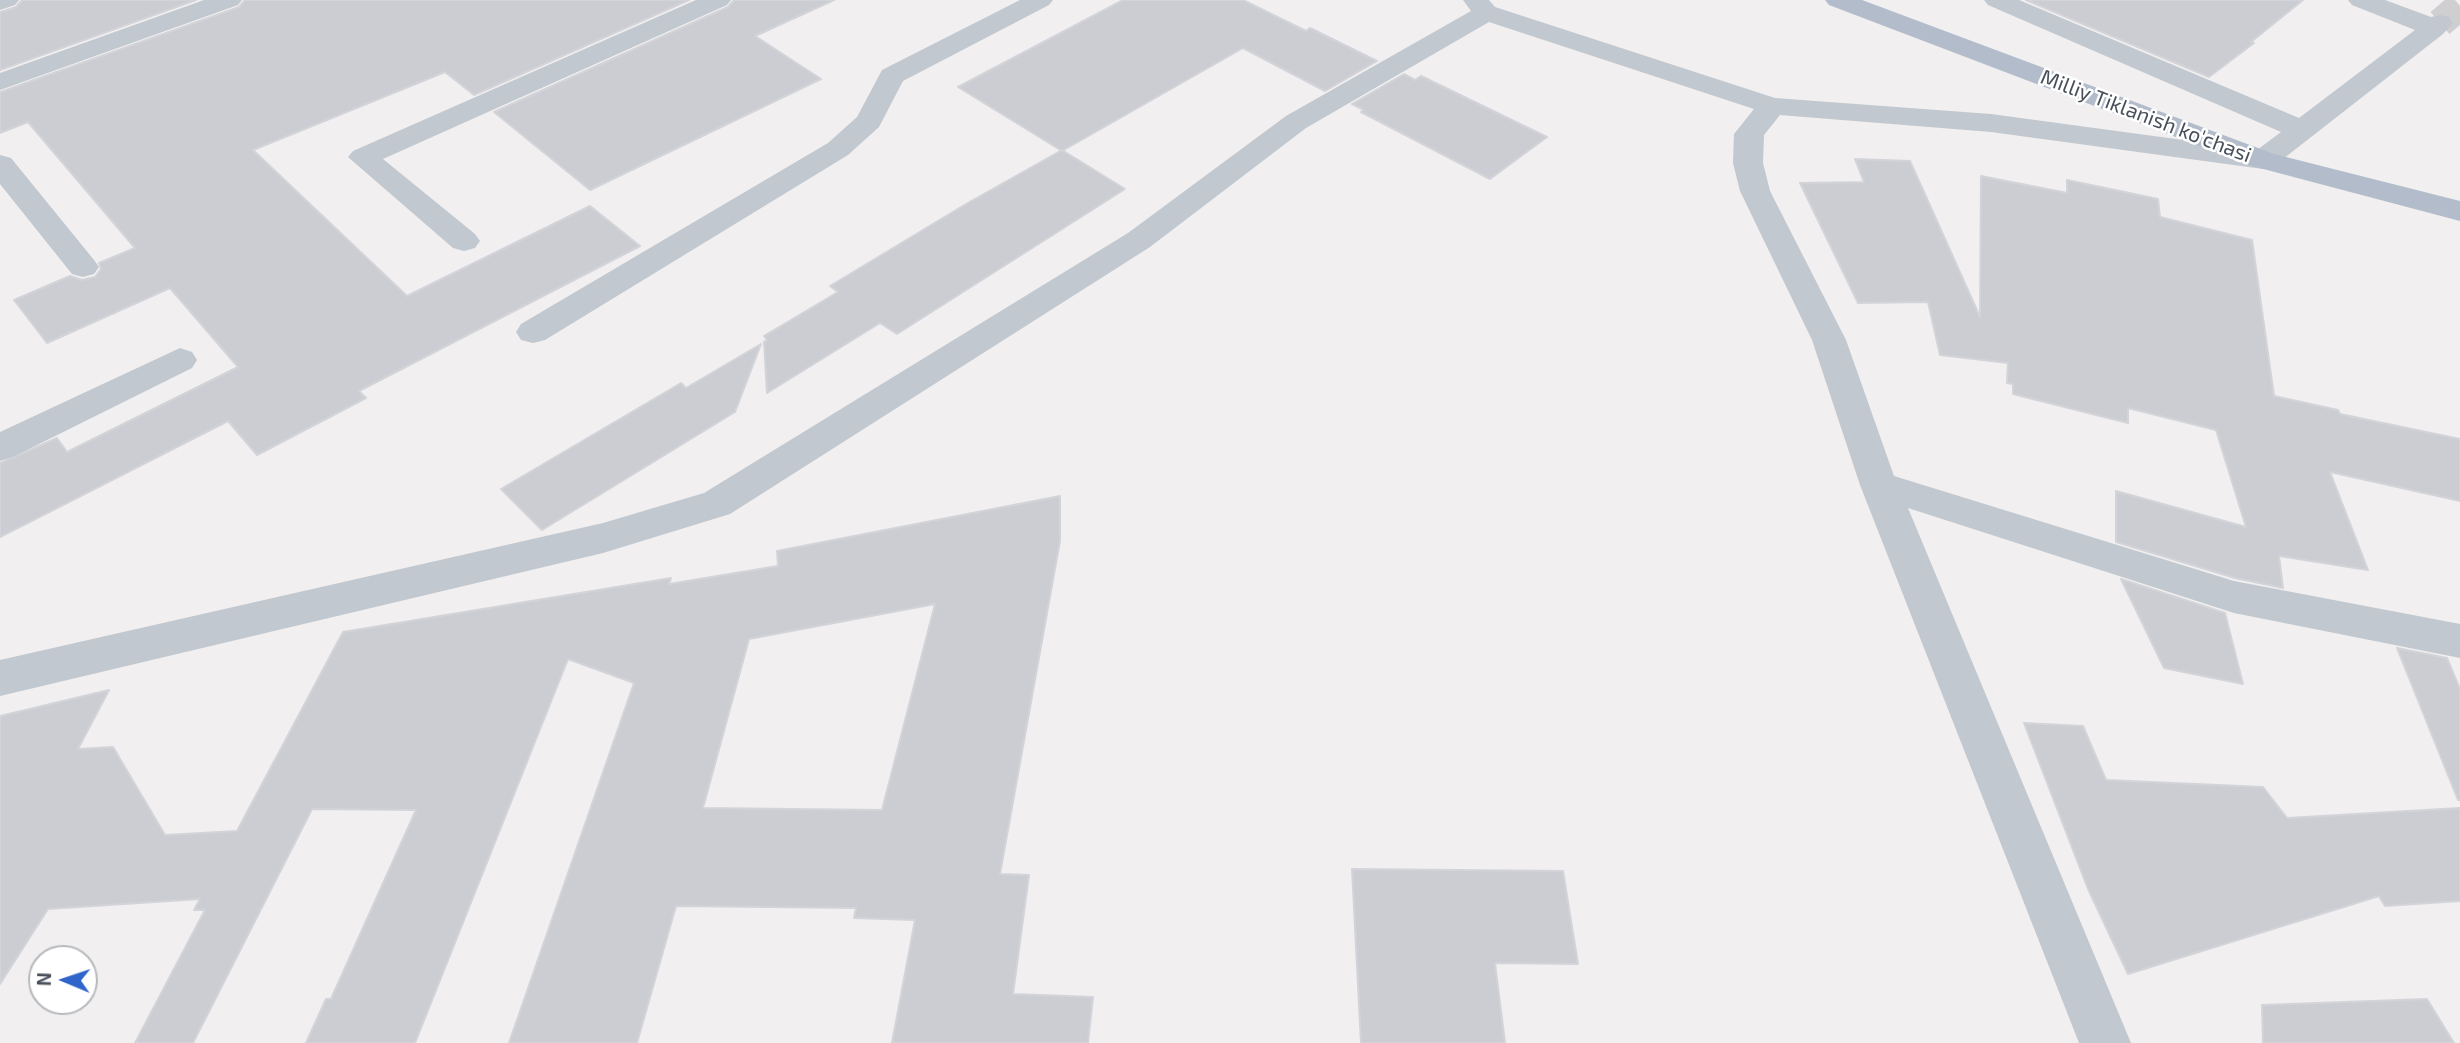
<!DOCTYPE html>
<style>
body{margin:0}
#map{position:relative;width:2460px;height:1043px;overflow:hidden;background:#f1efef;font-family:"Exo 2",sans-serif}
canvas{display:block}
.north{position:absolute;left:28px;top:945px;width:70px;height:70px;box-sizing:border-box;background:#fff;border:2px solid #b6b9bd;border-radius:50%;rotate:272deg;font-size:19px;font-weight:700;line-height:28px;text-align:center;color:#49505a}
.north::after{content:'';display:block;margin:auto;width:24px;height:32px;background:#2f65ca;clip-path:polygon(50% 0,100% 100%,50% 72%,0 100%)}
</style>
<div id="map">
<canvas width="2460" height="1043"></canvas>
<div class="north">N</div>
</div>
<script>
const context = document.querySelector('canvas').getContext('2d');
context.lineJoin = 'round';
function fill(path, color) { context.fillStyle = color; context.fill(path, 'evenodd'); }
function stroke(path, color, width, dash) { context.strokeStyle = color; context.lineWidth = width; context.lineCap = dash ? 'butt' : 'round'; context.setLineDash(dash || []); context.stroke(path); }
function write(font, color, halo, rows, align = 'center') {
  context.font = font + ' "Exo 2",sans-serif'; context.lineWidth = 5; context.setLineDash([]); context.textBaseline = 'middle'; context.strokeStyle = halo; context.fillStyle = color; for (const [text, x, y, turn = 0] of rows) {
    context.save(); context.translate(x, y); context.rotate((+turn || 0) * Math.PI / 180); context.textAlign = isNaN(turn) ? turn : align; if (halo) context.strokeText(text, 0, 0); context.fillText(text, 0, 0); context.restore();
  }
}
const building = new Path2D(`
 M22,0H196L0,70V12L16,7Z
 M245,0H689L474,95L445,72L253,150L407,296L590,206L640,246L359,391L366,398L257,455L228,421L0,537V463L57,438L67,452L238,367L170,288L47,343L14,300L70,276L82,280L95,277L101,269L99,263L135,248L28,122L0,133V92L239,7Z
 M734,0H834L755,36L821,79L590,190L494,112L728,7Z
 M1123,0H1243L1306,31L1310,28L1377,61L1325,91L1243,48L1062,151L958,87Z
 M2026,0H2303L2251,42L2254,43L2209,77Z
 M1404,74L1415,80L1421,76L1547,137L1490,179L1361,112L1364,110L1352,104Z
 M1062,150L1125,189L897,334L880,323L767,393L764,342L767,340L764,336L838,292L830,286L966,204Z
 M1855,159L1910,161L1980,317L1981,176L2067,193V180L2158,199L2160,217L2252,240L2274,396L2338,410L2340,414L2460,439V501L2330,472L2368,570L2279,556L2283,588L2235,578L2116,542V491L2246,527L2216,430L2128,408V423L2013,394V384L2007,383L2008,363L1940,355L1928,302L1858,303L1800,183L1864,182Z
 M761,344L735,412L542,530L501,489L681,383L686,388Z
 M1060,496V541L1000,874L1029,875L1013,994L1093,997L1088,1043H892L915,920L854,918L856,908L676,906L637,1043H509L634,683L568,659L415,1043H306L326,999H331L416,810L312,809L193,1043H135L205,910H194L200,899L48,909L0,984V716L109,690L78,749L113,747L165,835L237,831L343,632L671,578L669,584L778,566L777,551ZM935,604L882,810L703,808L749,639Z
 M2121,579L2225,613L2243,684L2164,668Z
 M2397,648L2447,658L2460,689V800H2458Z
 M2024,723L2083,726L2106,780L2263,787L2287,818L2460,808V901L2385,906L2379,896L2128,974L2088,889Z
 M1352,869L1563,871L1578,964L1495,963L1505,1043H1361Z
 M2427,999L2454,1043H2263L2262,1005Z`);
const minorTunnel = new Path2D(`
 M2440,23L2460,6`);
const minor = new Path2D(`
 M0,0H19L15,5L0,10Z
 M204,0H242L238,5L0,90V73Z
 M696,0H731L727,5L383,159L475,234L480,241L475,248L464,251L453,248L348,157L353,151Z
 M1020,0H1053L1049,5L903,81L879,127L848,155L545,340L533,343L521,340L516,332L521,324L828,143L857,117L882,70Z
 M1463,0H1489L1495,7L1775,98L1991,114L2257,150L2281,132L1988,5L1984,0H2019L2299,118L2415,30L2352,5L2348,0H2385L2431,17L2440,15L2449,17L2453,23L2443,34L2274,166L2263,169L1991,132L1780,115L1764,135L1763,163L1770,191L1846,340L1894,476L2234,581L2460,624V658L2234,613L1908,508L2131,1043H2079L1860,485L1812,340L1740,191L1733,163L1734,134L1754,109L1489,22L1306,128L1150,247L730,514L603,553L0,696V660L603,523L704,493L1128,233L1286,116L1471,11Z
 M0,155L11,158L94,260L99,267L94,274L83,277L72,274L0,184Z
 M180,348L192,352L197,360L192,368L13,457L0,461V432Z`);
const major = new Path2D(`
 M1825,0H1862L2274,154L2460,201V221L2252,166L1829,5Z`);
const farStreetnames = [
 ["Milliy Tiklanish ko'chasi",2146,116,21]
];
fill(building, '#cccdd3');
stroke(building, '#d3d4d9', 2);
stroke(minorTunnel, '#cfcfd1', 29, [29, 15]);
fill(minor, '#c1c8cf');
fill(major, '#b2bcca');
write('21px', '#49505a', '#fff', farStreetnames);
</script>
